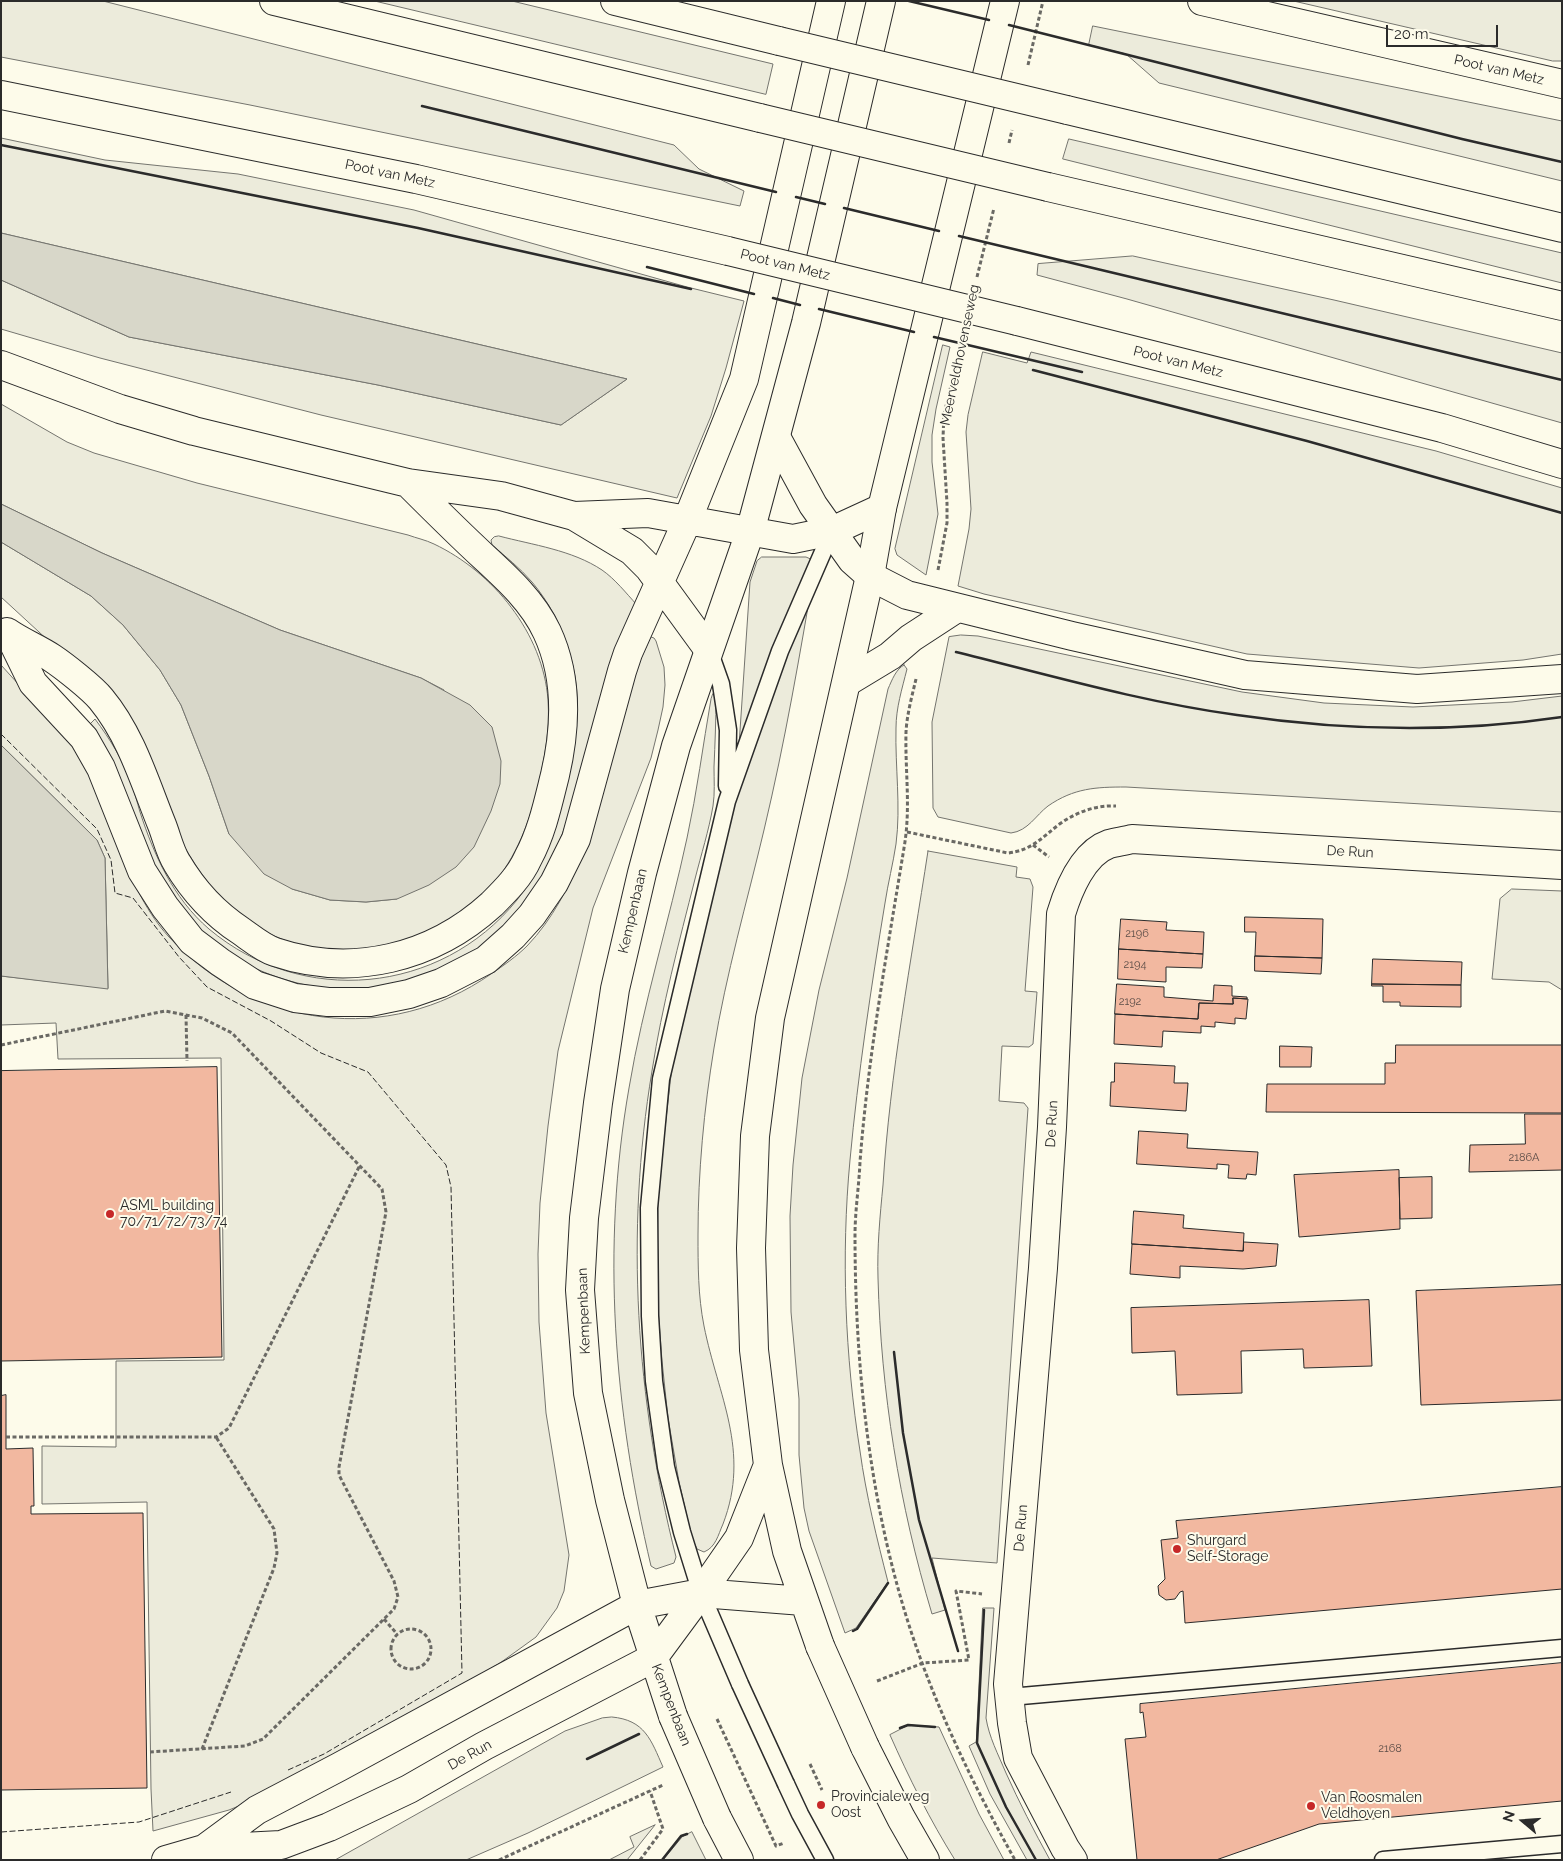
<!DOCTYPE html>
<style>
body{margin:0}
#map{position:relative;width:1563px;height:1861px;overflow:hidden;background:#fdfbea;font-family:Raleway,sans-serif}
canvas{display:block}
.frame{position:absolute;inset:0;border:2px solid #2b2b2b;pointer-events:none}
.north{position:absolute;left:1498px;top:1796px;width:50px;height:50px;-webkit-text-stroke:4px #fdfbea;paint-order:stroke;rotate:288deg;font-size:14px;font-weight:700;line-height:20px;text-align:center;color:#2b2b2b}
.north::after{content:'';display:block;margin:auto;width:18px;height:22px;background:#2b2b2b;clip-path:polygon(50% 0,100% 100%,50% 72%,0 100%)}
.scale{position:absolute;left:1386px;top:25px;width:112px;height:22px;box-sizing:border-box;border:2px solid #2b2b2b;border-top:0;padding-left:6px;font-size:15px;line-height:18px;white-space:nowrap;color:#2b2b2b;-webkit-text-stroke:4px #fdfbea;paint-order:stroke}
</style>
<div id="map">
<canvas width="1563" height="1861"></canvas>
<div class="frame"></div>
<div class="north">N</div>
<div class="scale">20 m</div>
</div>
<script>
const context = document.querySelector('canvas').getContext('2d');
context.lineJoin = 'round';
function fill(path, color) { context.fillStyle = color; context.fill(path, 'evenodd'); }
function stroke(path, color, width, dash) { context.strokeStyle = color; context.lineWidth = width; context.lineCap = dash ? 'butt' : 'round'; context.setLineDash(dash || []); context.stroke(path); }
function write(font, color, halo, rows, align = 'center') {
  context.font = font + ' Raleway,sans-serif'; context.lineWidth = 4; context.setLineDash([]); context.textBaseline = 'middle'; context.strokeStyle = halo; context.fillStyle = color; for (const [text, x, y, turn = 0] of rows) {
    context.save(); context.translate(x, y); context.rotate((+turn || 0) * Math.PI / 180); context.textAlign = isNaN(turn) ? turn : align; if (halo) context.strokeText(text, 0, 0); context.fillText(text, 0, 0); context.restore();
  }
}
const green = new Path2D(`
 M1,1H103L674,145L699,169L744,191L740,206L250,105L1,57Z
 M375,1H512L773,64L766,94Z
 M1294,1H1562V61H1553Z
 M1093,26L1562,121V181L1159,83L1126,54L1089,45Z
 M1,138L105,160L238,174L414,210L687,287L744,301L726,368L711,416L677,498L321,415L100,358L1,329V280L129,337L378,385L561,425L627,379L1,233Z
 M1069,139L1562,253V283L1063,159Z
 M1133,256L1334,300L1562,353V423L1127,299L1037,275L1038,264Z
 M943,345L950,347L936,409L932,435V462L938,514L926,575L897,555L895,549Z
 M983,352L1027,363L1031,352L1436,451L1562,488V654L1523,660L1419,668L1247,654L984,594L958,586L969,529L971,509L966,432L968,415Z
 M1,404L67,442L94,453L197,483L408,535C416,538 426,540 434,544C493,572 543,633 548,700C550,730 545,757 538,786C530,822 516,857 492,886C485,893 476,900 468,906C462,911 456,916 449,921C420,942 372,952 336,951C306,950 272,938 247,921C221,903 204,879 188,853L90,679L1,597V542L91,596L123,625L160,670L181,705L209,776L229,834L292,889L330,900L366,902L397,899L444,690L421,678L280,630L102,553L1,504Z
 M499,536C533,545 572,550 602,570C615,579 626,593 637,605C625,637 612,669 601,701C582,759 574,823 542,876C521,910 491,944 455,963C447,967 437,970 429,973C419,977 409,982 398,984C329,1001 247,978 196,928C166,898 150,859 133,822C118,789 104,757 89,725L95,719C110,739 123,760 131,783C135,793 137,802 140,812C154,855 173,898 209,929C302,1007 440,995 517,900C540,871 547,835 558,801C565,777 573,754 576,729C583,678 565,621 532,582C520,568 506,557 492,545L491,540L494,537Z
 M762,557H806L813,560L815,566C800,654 785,742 764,830C747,902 726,974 714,1048C704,1109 698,1172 698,1235C698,1265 698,1296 704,1326C718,1396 751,1451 723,1524C718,1535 716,1547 704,1552L697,1549L692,1538L679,1482L668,1418L662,1361L657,1294L658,1190L672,1066L736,790L750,582L757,561Z
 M961,635L978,636L1242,692L1324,703L1413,707L1512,702L1562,696V812L1126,787C1096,787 1074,788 1048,806C1036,815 1028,831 1011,833L938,817L933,808L932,722L949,637Z
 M651,637L654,638L656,641L664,667L665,685L663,707L658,730L651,758L593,908L558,1051L548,1126L540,1203L538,1254L539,1322L546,1413L569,1555L564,1591L557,1608L536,1637L500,1663L456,1689L251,1801L229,1810L153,1831L151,1789L147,1502L42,1504V1446L116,1447V1361L224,1360L221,1058L58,1059L56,1023L1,1025V976L108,988L105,858L97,840L1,745V665L69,740L82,757C93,784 104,811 115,838C129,872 143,909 169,937C254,1029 388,1046 491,974C503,966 517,956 527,946C553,919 569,886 583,853L638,665Z
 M904,665L907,669C902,689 896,708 896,728C895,767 901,806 896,844C893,864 888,883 885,903C871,988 858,1074 850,1160C841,1256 845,1356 860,1451C866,1495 877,1539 888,1582L856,1628L845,1633L809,1531L804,1508L799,1455V1399L791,1312L790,1216L793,1165L802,1078L819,990L847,878L888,689C892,680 896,669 904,665Z
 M713,694L716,697C716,720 715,744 714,767C714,780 715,793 713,806C709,830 701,855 695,879C679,942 662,1006 652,1071C625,1233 636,1399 676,1557L674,1563L656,1569L651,1566C614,1409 601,1248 629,1088C643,1004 669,922 687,838C697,792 703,745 711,699Z
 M928,851L1017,867L1016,877L1030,879L1033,887L1025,991L1037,992L1033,1044L1029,1047L1002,1046L999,1101L1024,1103L1028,1108L997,1563L932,1558L945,1610L932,1614C899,1504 881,1392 878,1278C877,1247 880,1216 883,1185C890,1073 911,962 928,851Z
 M1512,889L1562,891V990L1549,982L1492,979L1500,899Z
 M983,1608H994L986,1718C989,1737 998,1754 1006,1773C1019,1802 1034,1831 1050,1860H1027L990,1794L969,1746L976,1742Z
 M612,1717C645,1720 651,1740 663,1767L528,1833L466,1860H335L565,1731L602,1718Z
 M909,1725L939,1727L979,1814L1004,1860H955C930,1820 909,1778 890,1735Z
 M655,1825L627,1860H609L634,1847L630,1837Z
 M692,1832L706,1860H663L682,1837Z`);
const water = new Path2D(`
 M1,233L627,379L561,425L378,385L129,337L1,280Z
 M1,504L102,553L280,630L421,678L470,705L492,727L501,761L500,784L491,811L474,847L456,867L429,885L397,899L366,902L330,900L292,889L264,874L229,834L209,776L181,705L160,670L123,625L91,596L1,542Z
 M1,745L97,840L105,858L108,989L1,976Z`);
const building = new Path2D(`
 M1245,917L1323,919L1322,958L1255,956L1256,932H1245Z
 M1121,919L1167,922L1166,930L1204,932L1203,954L1119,949Z
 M1119,949L1203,954L1202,968L1166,967V982L1118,979Z
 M1255,956L1322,958L1321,974L1255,971Z
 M1373,959L1462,962L1461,985L1372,984Z
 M1117,984L1164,987V997L1213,1001L1214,985L1232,986V996L1247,997V999L1233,998V1004L1199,1003L1198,1019L1115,1014Z
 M1372,984L1461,985V1007L1400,1006V1002H1383V986H1372Z
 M1233,998L1248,999L1246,1019L1235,1018V1024L1215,1022V1027L1201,1026V1033L1163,1031L1162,1047L1114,1044L1115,1014L1198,1019L1199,1003L1233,1004Z
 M1396,1045H1562V1113L1266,1112L1267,1084H1385V1063H1395Z
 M1280,1046L1312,1047L1311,1067H1280Z
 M1115,1063L1175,1066L1174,1083H1188L1186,1111L1110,1106L1111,1082H1114Z
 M217,1067L222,1357L1,1361V1071Z
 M1525,1114H1562V1170L1469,1172L1470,1145L1525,1144Z
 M1139,1131L1188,1134L1187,1148L1258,1152L1256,1175L1247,1174L1246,1179L1228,1178L1229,1165L1217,1164V1169L1137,1164Z
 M1399,1170L1400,1229L1299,1237L1294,1175Z
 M1432,1177V1218L1400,1219L1399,1178Z
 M1134,1211L1184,1215L1183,1228L1244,1233L1243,1251L1132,1244Z
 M1244,1242L1278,1244L1276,1266L1243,1269L1180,1266V1278L1130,1274L1132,1244L1243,1251Z
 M1562,1285V1400L1421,1405L1416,1291Z
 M1369,1300L1372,1366L1304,1368L1303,1349L1241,1351L1242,1393L1177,1395L1175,1351L1132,1353L1131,1308Z
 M6,1395V1449L33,1448L34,1506H31V1514L143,1513L147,1788L1,1790V1396Z
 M1562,1487V1589L1185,1623L1183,1591L1180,1592L1175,1599L1166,1600L1159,1595L1158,1586L1165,1579L1161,1540L1178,1538L1176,1521Z
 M1562,1663V1801L1319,1824L1216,1860H1137L1125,1739L1146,1737L1143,1712L1140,1713V1704Z`);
const path = new Path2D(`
 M1028,65L1043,1
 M1009,143L1012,130
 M977,277L994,208
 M938,570L947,523V503L943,438L944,414L962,341
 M916,679C912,696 907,714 906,732C905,772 911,808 904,848C887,952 868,1057 860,1162C859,1186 855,1211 855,1235C855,1360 868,1489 904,1609C930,1696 971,1781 1015,1860
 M907,832L1008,853C1033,850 1042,837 1061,823C1077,812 1096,805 1116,806
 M1033,845L1049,857
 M186,1015L187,1061
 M1,1045L165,1011L202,1018L232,1033L382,1189L386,1212L339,1467V1475L394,1581L398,1597L394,1609L263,1739L245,1746L150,1752
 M6,1437H216L229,1428L360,1165
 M384,1619L397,1634
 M391 1649a20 20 0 1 1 40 0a20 20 0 1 1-40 0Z
 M877,1681L923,1663L969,1660L956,1591L982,1594
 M717,1719L776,1846L784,1843
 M202,1749L274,1568L277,1553L274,1529L216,1437
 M810,1764L822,1790
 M499,1860L663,1785
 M640,1860L663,1829L650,1791`);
const lane = new Path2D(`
 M709,650L721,684L728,730L727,786
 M740,1684L701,1593L682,1532L666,1467L654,1381L650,1316L649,1208L661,1079L727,801L780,651L832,531
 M1010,1697L1562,1648
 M786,1784L800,1814L825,1860
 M1383,1860L1562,1844`);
const street = new Path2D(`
 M1073,1860L1065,1848L1018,1758L1012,1723L1008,1684L1043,1268L1052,1127L1061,914C1068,891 1083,853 1109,844C1116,842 1125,841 1132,839L1562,865`);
const secondary = new Path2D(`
 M820,1646L787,1551L768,1465L754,1350L751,1248L755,1136L770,1018L870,576
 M673,1716L637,1605L610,1500L588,1393L580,1290L584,1218L598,1103L615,989L642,873L676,746L750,532
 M865,1747L901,1818L925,1860
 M717,1818L739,1860
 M204,1849L257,1810L339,1767L637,1605L701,1593L803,1601
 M166,1860L204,1849L281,1845L329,1827L409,1789L484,1746L653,1658L701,1593L739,1538L768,1465`);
const primary = new Path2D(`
 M750,532L806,323L881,1
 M870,576L882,508L1005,1`);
const highway = new Path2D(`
 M274,1L760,118
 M615,1L779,41
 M1202,1L1562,84
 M1,95L416,179L728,251
 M1067,110L1562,228
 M1048,187L1562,306
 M1017,321L1442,428L1562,464
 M1,365L120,409L194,431L408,483L501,496L574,516L632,551L649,568L708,649
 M776,437L813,505L852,560L870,576L907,595L1072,636L1245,675L1417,689L1562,679
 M574,516L648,513L793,539L832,531L882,508
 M7,632C21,642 37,648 52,658C64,666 92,688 101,699C131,735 145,783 162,825C167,838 170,852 177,863C193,890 215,914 241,931C251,938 263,948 275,952C352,978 433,958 492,904C506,890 520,876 528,858C542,832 548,803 555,775C566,728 568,677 547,632C533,602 508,579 484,557C458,533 433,508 408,483
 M9,634L33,683L84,738L101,768L142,871L165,907L192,941L220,962L255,985L295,998L328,1002H370L409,994L441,983L486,960L513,936L532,915L554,883L576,839L622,671L628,653L687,521L744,379L831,1
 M847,682L890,656L911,638L957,608`);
const laneBridge = new Path2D(`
 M740,1684L786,1784`);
const secondaryBridge = new Path2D(`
 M820,1646L865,1747
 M673,1716L717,1818`);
const highwayBridge = new Path2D(`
 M779,41L1067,110
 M760,118L1048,187
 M728,251L1017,321`);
const fence = new Path2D(`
 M1,734L97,829L111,860L115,893L133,898L179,957L207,987L271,1021L321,1053L368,1072L446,1165L451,1187L462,1673L324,1754L288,1770
 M1,1832L139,1822L231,1792`);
const wall = new Path2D(`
 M909,1L989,20
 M1009,25L1462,139L1562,162
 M422,106L776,192
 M1,145L418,228L691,289
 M796,197L825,204
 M844,208L939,231
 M959,236L1562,380
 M647,267L754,294
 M773,298L800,305
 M819,309L914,332
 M934,337L1082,372
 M1033,370L1307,441L1562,513
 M956,652C1049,675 1142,702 1237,715C1345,731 1454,733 1562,717
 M894,1352L903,1433L919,1520L958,1651
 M984,1610L977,1743L1006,1807L1036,1860
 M853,1631L857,1629L888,1583
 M900,1728L908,1725L935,1727
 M587,1759L639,1734
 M662,1860L681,1836L687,1834`);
const markers = [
 [110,1214,5,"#c62828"],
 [1177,1549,5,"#c62828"],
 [821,1805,5,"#c62828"],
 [1311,1806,5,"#c62828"]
];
const numberNames = [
 ["2196",1137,934],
 ["2194",1135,965],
 ["2192",1130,1002],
 ["2186A",1524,1158],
 ["2168",1390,1749]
];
const streetNames = [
 ["Poot van Metz",1499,70,13],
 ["Poot van Metz",390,174,12],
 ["Poot van Metz",785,265,14],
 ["Meerveldhovenseweg",960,355,-78],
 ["Poot van Metz",1178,362,14],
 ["De Run",1350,852,3],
 ["Kempenbaan",633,911,-77],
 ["De Run",1052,1124,-87],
 ["Kempenbaan",584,1311,-92],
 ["De Run",1021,1528,-85],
 ["Kempenbaan",671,1705,69],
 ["De Run",470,1755,-29]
];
const poiNames = [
 ["ASML building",120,1206],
 ["70/71/72/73/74",120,1222],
 ["Shurgard",1187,1541],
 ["Self-Storage",1187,1557],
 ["Provincialeweg",831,1797],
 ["Oost",831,1813],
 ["Van Roosmalen",1321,1798],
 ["Veldhoven",1321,1814]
];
fill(green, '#ecebdb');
stroke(green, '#74746e', 1);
fill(water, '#d8d7c9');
stroke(water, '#74746e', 1);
fill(building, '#f2b8a0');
stroke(building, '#2b2b2b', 1);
stroke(lane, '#2b2b2b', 19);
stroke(street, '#2b2b2b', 30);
stroke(secondary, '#2b2b2b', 30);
stroke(primary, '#2b2b2b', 30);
stroke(highway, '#2b2b2b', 30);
stroke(path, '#6a6964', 3, [4, 2.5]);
stroke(lane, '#fdfbea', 16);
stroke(street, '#fdfbea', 28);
stroke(secondary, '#fdfbea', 28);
stroke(primary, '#fdfbea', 28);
stroke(highway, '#fdfbea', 28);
stroke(laneBridge, '#2b2b2b', 19, []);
stroke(secondaryBridge, '#2b2b2b', 30, []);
stroke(highwayBridge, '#2b2b2b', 30, []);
stroke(laneBridge, '#fdfbea', 16);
stroke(secondaryBridge, '#fdfbea', 28);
stroke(highwayBridge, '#fdfbea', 28);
stroke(fence, '#2b2b2b', 1, [6, 2.5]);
stroke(wall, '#2b2b2b', 2.5);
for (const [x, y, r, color] of markers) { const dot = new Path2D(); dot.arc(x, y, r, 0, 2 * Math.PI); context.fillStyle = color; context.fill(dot); stroke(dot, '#fdfbea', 2); }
write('11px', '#5d4e48', null, numberNames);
write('14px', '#2b2b2b', '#fdfbea', streetNames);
write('14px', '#2b2b2b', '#fdfbea', poiNames, 'left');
</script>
